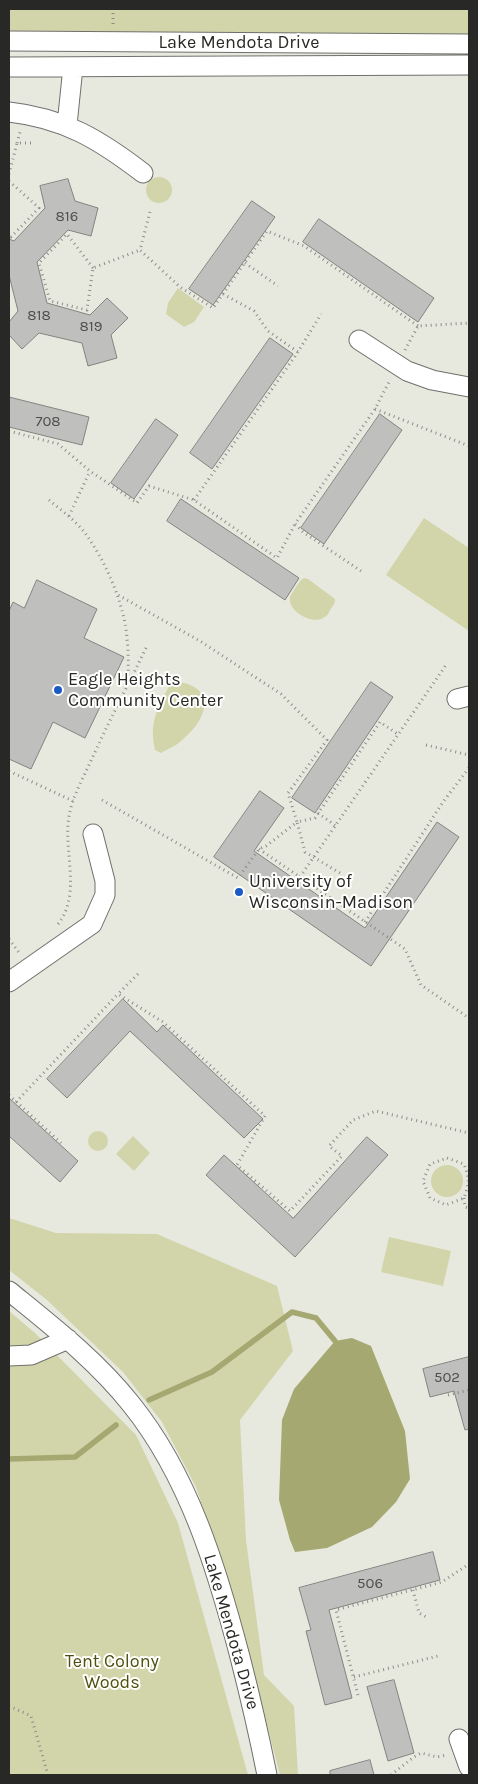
<!DOCTYPE html>
<style>
body{margin:0}
#map{position:relative;width:478px;height:1784px;overflow:hidden;background:#f4f4f1;font-family:Karla,sans-serif}
canvas{display:block}
.frame{position:absolute;inset:0;border:10px solid #282927;pointer-events:none}
</style>
<div id="map">
<canvas width="478" height="1784"></canvas>
<div class="frame"></div>
</div>
<script>
const context = document.querySelector('canvas').getContext('2d');
context.lineJoin = 'round';
function fill(path, color) { context.fillStyle = color; context.fill(path, 'evenodd'); }
function stroke(path, color, width, dash) { context.strokeStyle = color; context.lineWidth = width; context.lineCap = dash ? 'butt' : 'round'; context.setLineDash(dash || []); context.stroke(path); }
function write(font, color, halo, rows, align = 'center') {
  context.font = font + ' Karla,sans-serif'; context.lineWidth = 4; context.setLineDash([]); context.textBaseline = 'middle'; context.strokeStyle = halo; context.fillStyle = color; for (const [text, x, y, turn = 0] of rows) {
    context.save(); context.translate(x, y); context.rotate((+turn || 0) * Math.PI / 180); context.textAlign = isNaN(turn) ? turn : align; if (halo) context.strokeText(text, 0, 0); context.fillText(text, 0, 0); context.restore();
  }
}
const built = new Path2D(`
 M9,9H469V1775H9Z`);
const green = new Path2D(`
 M9,9H469V36L9,34Z
 M146 190a13 13 0 1 1 26 0a13 13 0 1 1-26 0Z
 M178,288L204,307L194,322L184,327L166,314L168,303Z
 M424,518L469,548V631L386,575Z
 M304,578L308,579L335,599C335,604 333,606 330,610C329,612 328,615 326,616C315,627 287,612 290,597C290,596 293,592 294,590C297,586 299,581 304,578Z
 M179,682C220,689 205,722 181,741C176,746 167,749 161,753L155,750C149,721 157,711 169,686Z
 M88 1141a10 10 0 1 1 20 0a10 10 0 1 1-20 0Z
 M133,1136L150,1153L134,1171L116,1154Z
 M431 1181a16 16 0 1 1 32 0a16 16 0 1 1-32 0Z
 M9,1218L56,1233L157,1234L277,1286L293,1351L240,1420L246,1540L264,1675L294,1706L298,1775H280L236,1607L196,1487L162,1422L123,1372L47,1300L9,1270Z
 M389,1237L451,1251L443,1286L381,1272Z
 M9,1311L35,1333L136,1435L178,1523L248,1775H9Z`);
const water = new Path2D(`
 M352,1338L371,1346L405,1431L410,1479L396,1502L372,1527L327,1548L295,1552L290,1540L279,1500L282,1420L294,1389L335,1341Z`);
const stream = new Path2D(`
 M149,1400L212,1372L292,1312L316,1318L335,1341
 M9,1459L75,1457L116,1425`);
const building = new Path2D(`
 M68,179L75,201L98,208L91,236L68,230L37,262L47,303L90,315L107,298L128,318L111,335L117,358L88,366L82,343L39,333L22,349L9,335V322L18,311L9,275V239L14,241L45,208L40,186Z
 M252,201L275,217L213,305L189,289Z
 M319,219L434,298L418,322L303,242Z
 M270,338L293,354L212,469L190,453Z
 M9,397L89,417L82,445L9,427Z
 M380,414L402,430L324,544L301,528Z
 M156,419L178,435L134,499L111,483Z
 M181,499L299,578L285,600L167,521Z
 M37,580L97,609L84,638L124,657L85,738L53,722L31,769L9,759V611L13,602L24,608Z
 M371,682L393,697L315,813L292,798Z
 M260,791L284,808L254,851L365,928L437,822L459,837L371,966L214,857Z
 M123,999L157,1032L163,1025L263,1119L244,1138L130,1031L67,1098L47,1079Z
 M9,1098L78,1161L60,1182L9,1136Z
 M367,1137L388,1155L295,1257L206,1175L224,1155L293,1218Z
 M469,1357V1429L465,1430L454,1391L430,1397L423,1369Z
 M433,1552L440,1580L329,1610L352,1698L325,1705L306,1631L311,1630L299,1588Z
 M394,1680L414,1753L388,1761L367,1687Z
 M370,1760L374,1775H330V1771Z`);
const path = new Path2D(`
 M113,24V9
 M17,143L20,132
 M9,174L17,143H35
 M9,181L39,208L11,237L9,236
 M150,212L140,250L180,287L213,308L267,231L304,246L418,326
 M245,263L278,286
 M93,268L67,234L39,263L50,301L87,310L93,268L140,250
 M223,294L254,311L268,331L298,352
 M405,350L418,326L469,323
 M375,409L469,446
 M9,431L58,444L90,471L137,503L149,486L194,500L277,558L295,524
 M49,500C61,510 75,520 85,533C105,560 125,605 127,639C129,654 128,670 128,685
 M194,500L298,352L321,314
 M69,516L90,471
 M361,571L303,532L295,524L375,409L390,380
 M426,745L469,755
 M9,771L73,801
 M102,800L238,878L259,849L266,846L297,822L288,793L327,740L281,694L200,641L118,595
 M318,813L336,826
 M259,849L405,949L421,985L469,1018
 M340,873L305,852L297,822L315,818L380,722L399,735
 M300,877L446,665
 M365,922L443,802L469,768
 M58,924C82,894 63,852 69,816C72,798 82,780 90,763C108,723 128,685 147,646
 M9,939L20,954
 M138,974L118,994L163,1022L265,1116L237,1165L290,1211L342,1156L329,1146L353,1120L376,1111L469,1133
 M9,1095L61,1143
 M16,1102L118,994
 M447,1158L464,1164C470,1180 469,1183 464,1198L446,1205L430,1198L423,1181L430,1164Z
 M464,1198L465,1207L469,1208
 M448,1395L469,1390
 M413,1590L419,1613L428,1618
 M354,1677L438,1656
 M358,1695L336,1610L442,1582L469,1564
 M9,1706L31,1716L48,1775
 M391,1775L414,1757L421,1753L437,1757L447,1755`);
const minor = new Path2D(`
 M9,41L469,44
 M9,67L469,65
 M9,112C64,118 100,140 143,173
 M67,125L73,67
 M359,340L407,371L432,380L469,387
 M457,699L469,696
 M9,982L92,924L105,895V881L93,834
 M9,1291C52,1326 96,1360 131,1404C189,1476 217,1569 240,1657C250,1696 259,1735 267,1775
 M9,1356L31,1355L68,1339
 M459,1739L469,1767`);
const markers = [
 [58,690,5,"#1c5ac6"],
 [239,892,5,"#1c5ac6"]
];
const numberNames = [
 ["816",67,217],
 ["818",39,316],
 ["819",91,327],
 ["708",48,422],
 ["502",447,1378],
 ["506",370,1584]
];
const streetNames = [
 ["Lake Mendota Drive",239,43],
 ["Lake Mendota Drive",231,1632,74]
];
const poiNames = [
 ["Eagle Heights",68,680],
 ["Community Center",68,701],
 ["University of",249,882],
 ["Wisconsin-Madison",249,903]
];
const parkNames = [
 ["Tent Colony",112,1662],
 ["Woods",112,1683]
];
fill(built, '#e8e9de');
fill(green, '#d2d5aa');
fill(water, '#a5a871');
stroke(stream, '#a5a871', 5.5);
fill(building, '#bfc0bd');
stroke(building, '#838481', 1);
stroke(minor, '#6f6f6c', 21);
stroke(path, '#8c8c8a', 3, [1, 4]);
stroke(minor, '#fff', 19);
for (const [x, y, r, color] of markers) { const dot = new Path2D(); dot.arc(x, y, r, 0, 2 * Math.PI); context.fillStyle = color; context.fill(dot); stroke(dot, '#fffffe', 2); }
write('15px', '#4e4f4c', null, numberNames);
write('18px', '#282927', '#fffffe', streetNames);
write('18px', '#282927', '#fffffe', poiNames, 'left');
write('18px', '#4e500e', '#fffffe', parkNames);
</script>
